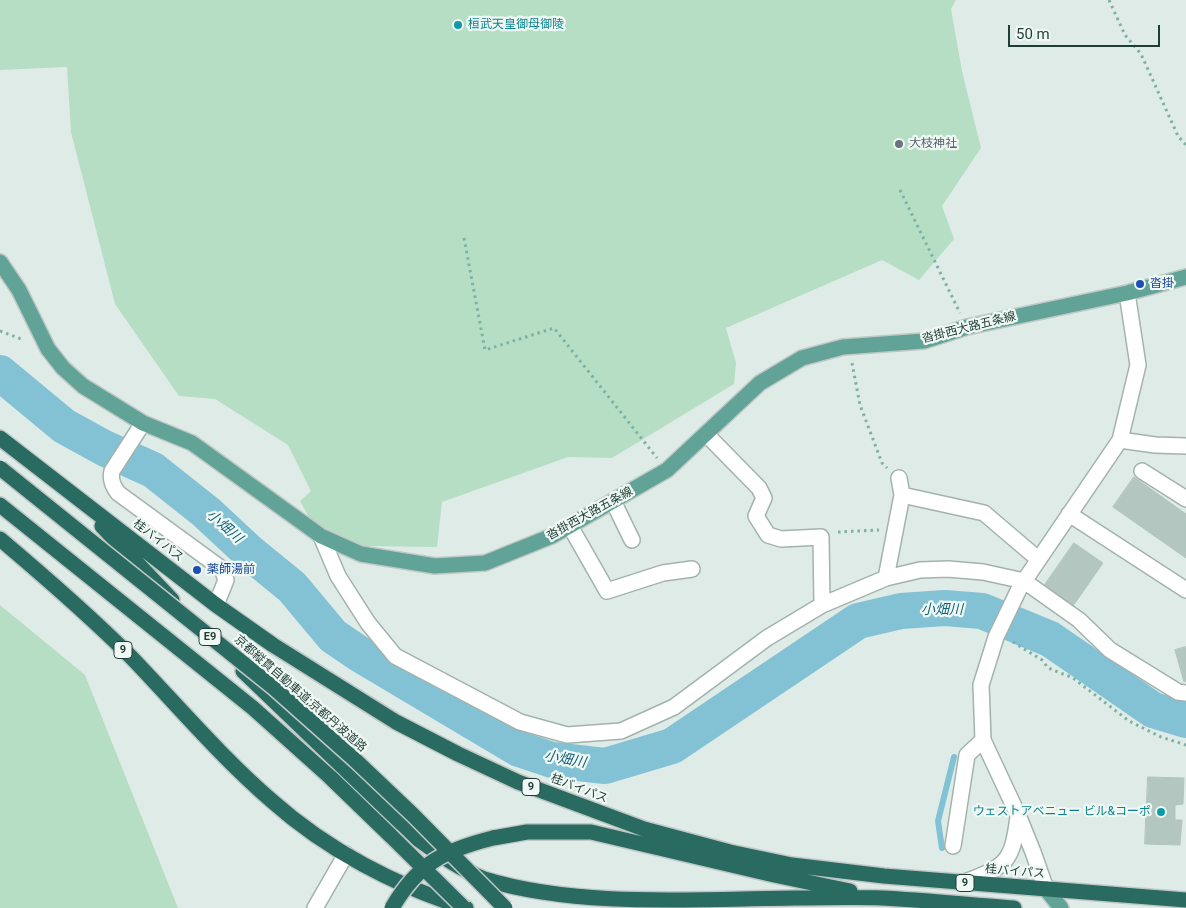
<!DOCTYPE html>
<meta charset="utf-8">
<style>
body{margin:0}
#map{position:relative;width:1186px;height:908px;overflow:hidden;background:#dfebe7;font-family:Roboto,sans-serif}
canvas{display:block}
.scale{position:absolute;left:1008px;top:25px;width:152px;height:22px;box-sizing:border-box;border:2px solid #1f3c36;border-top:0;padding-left:6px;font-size:15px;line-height:18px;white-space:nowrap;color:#1f3c36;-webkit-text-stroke:4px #f0f8f4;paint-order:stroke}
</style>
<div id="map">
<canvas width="1186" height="908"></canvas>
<div class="scale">50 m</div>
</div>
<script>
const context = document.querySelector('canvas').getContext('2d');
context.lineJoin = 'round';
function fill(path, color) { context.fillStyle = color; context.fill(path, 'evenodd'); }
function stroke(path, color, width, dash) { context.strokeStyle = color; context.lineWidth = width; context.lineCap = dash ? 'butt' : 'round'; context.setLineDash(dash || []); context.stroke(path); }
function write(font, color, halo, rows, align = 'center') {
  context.font = font + ' Roboto,"Noto Sans JP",sans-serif'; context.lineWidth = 4.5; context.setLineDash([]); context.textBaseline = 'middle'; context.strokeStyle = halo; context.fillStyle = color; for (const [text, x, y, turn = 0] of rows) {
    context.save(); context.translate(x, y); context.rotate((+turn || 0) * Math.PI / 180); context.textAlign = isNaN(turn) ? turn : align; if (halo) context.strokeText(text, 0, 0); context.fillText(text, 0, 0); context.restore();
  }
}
const green = new Path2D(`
 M0,0H956L951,9L962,71L981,148L942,206L954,239L919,280L882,260L726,328L736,363L734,384L612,458L568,457L442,502L437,547L364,546L311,521L300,501L311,491L288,445L215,399L179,396L115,304L71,132L67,67L0,70Z
 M0,605L85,675L178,908H0Z`);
const stream = new Path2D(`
 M942,848L938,821L954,757`);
const river = new Path2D(`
 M0,373L64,426L104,448L153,470L206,512L249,552L292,587L333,636L361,655L519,749L552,760L605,766L672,746L858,621L901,611L945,608L982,611L1050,639L1153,710L1186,720`);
const building = new Path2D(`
 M1134,477L1186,514V558L1113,507Z
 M1074,543L1103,563L1073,606L1044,586Z
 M1186,647V681L1184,682L1175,650Z
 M1148,777L1184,778L1183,804L1175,805V820H1182L1180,845L1145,844Z`);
const path = new Path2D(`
 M1109,0L1125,35L1141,54L1178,136L1186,145
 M900,190L960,313
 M464,238L485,350L554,328L657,458
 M0,331L24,340
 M852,363L860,405L882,463L887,468
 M838,532L879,530
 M1013,642L1042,660L1048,668L1073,678L1129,721L1161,737L1186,745`);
const minor = new Path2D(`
 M143,423L112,471C110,480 113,486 118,493L222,569L226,580L216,605
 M706,434L759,488L764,498L756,516L768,535L781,539L821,537L822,605
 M1120,440L1155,445L1186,446
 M1142,471L1186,499
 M902,495L984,513L1038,559
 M613,501L632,540
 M1069,514L1186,590
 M570,526L607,591L663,573L692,569
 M321,536L338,576L368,623L395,656L520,722L567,735L621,731L674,707L767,638L822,605L886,578L920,570L948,569L983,572L1024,581L1079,620L1110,650L1178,692L1186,693
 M886,578L902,495L899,478
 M953,846L967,755L983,740
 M965,882C1007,866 1012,862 1018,817
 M1046,889L1033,852L1018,815L983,740L981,685L996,637L1020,587L1120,440L1138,365L1127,293
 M315,908L346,854`);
const major = new Path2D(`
 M0,262L19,290L48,349L63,368L83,386L143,423L192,443L321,536L361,554L435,566L485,563L552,536L667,470L760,383L802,358L843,347L924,341L967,327L1127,293L1186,277
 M1046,889L1061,908`);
const highway = new Path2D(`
 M0,438L216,605L273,645L396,722L458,754L518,782L644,829L730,852L792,865L884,876L1186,900
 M0,505L253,708L330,777L391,836
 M102,526L172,600
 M0,539C45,577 90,616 132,658C178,706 222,758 272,801C327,850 396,886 466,908
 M243,671L419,840C440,855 460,869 484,879C579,908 695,899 795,898C824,898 853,897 882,898C926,900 970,905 1014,908
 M493,838L527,832H591L774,875L850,891`);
const highwayBridge = new Path2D(`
 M0,468L274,688L355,760L413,815L505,908
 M391,836L464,908
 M392,908C418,863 445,850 493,838`);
const markers = [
 [458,25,5,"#0f9aa8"],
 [899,144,5,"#6b7280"],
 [1140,284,5,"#1a4fb4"],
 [197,570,5,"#1a4fb4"],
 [1161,812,5,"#0f9aa8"]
];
const shields = [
 [210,637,22],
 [123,650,18],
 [531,787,18],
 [965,883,18]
];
const shieldNames = [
 ["E9",210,637],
 ["9",123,650],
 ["9",531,787],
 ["9",965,883]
];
const cultureNames = [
 ["桓武天皇御母御陵",468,25],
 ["ウェストアベニュー ビル&コーポ",1151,812,"right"]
];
const worshipNames = [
 ["大枝神社",909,144]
];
const transitNames = [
 ["沓掛",1150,284],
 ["薬師湯前",207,570]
];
const streetNames = [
 ["沓掛西大路五条線",969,328,-14],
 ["沓掛西大路五条線",590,514,-29],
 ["桂バイパス",158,541,38],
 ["京都縦貫自動車道;京都丹波道路",300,694,41],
 ["桂バイパス",579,789,21],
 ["桂バイパス",1015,872,5]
];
const waterNames = [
 ["小畑川",224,527,41],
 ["小畑川",942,610],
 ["小畑川",565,760,10]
];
fill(green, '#b6dec4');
stroke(stream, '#83c2d5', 6);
stroke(river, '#83c2d5', 36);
fill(building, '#b4c6c0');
stroke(building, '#b1c5be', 1);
stroke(minor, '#a2b3ae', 18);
stroke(major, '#c0c8c7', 18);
stroke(highway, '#c0c8c7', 18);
stroke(path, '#7db1a4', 3, [2.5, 4]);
stroke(minor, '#fff', 15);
stroke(major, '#61a497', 15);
stroke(highway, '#296a61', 15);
stroke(highwayBridge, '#c0c8c7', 18, []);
stroke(highwayBridge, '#296a61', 15);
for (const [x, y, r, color] of markers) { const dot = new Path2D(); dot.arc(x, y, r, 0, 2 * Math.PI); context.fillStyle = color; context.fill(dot); stroke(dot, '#f0f8f4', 2); }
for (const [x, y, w] of shields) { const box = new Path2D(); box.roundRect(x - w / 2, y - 8.5, w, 17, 4); context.fillStyle = '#f0f8f4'; context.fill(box); stroke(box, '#1f3c36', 1); }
write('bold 11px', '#1f3c36', null, shieldNames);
write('12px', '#0d838f', '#f0f8f4', cultureNames, 'left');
write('12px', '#5b616d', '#f0f8f4', worshipNames, 'left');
write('12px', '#164399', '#f0f8f4', transitNames, 'left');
write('12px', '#1f3c36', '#f0f8f4', streetNames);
write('italic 14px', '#16647c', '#f0f8f4', waterNames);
</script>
